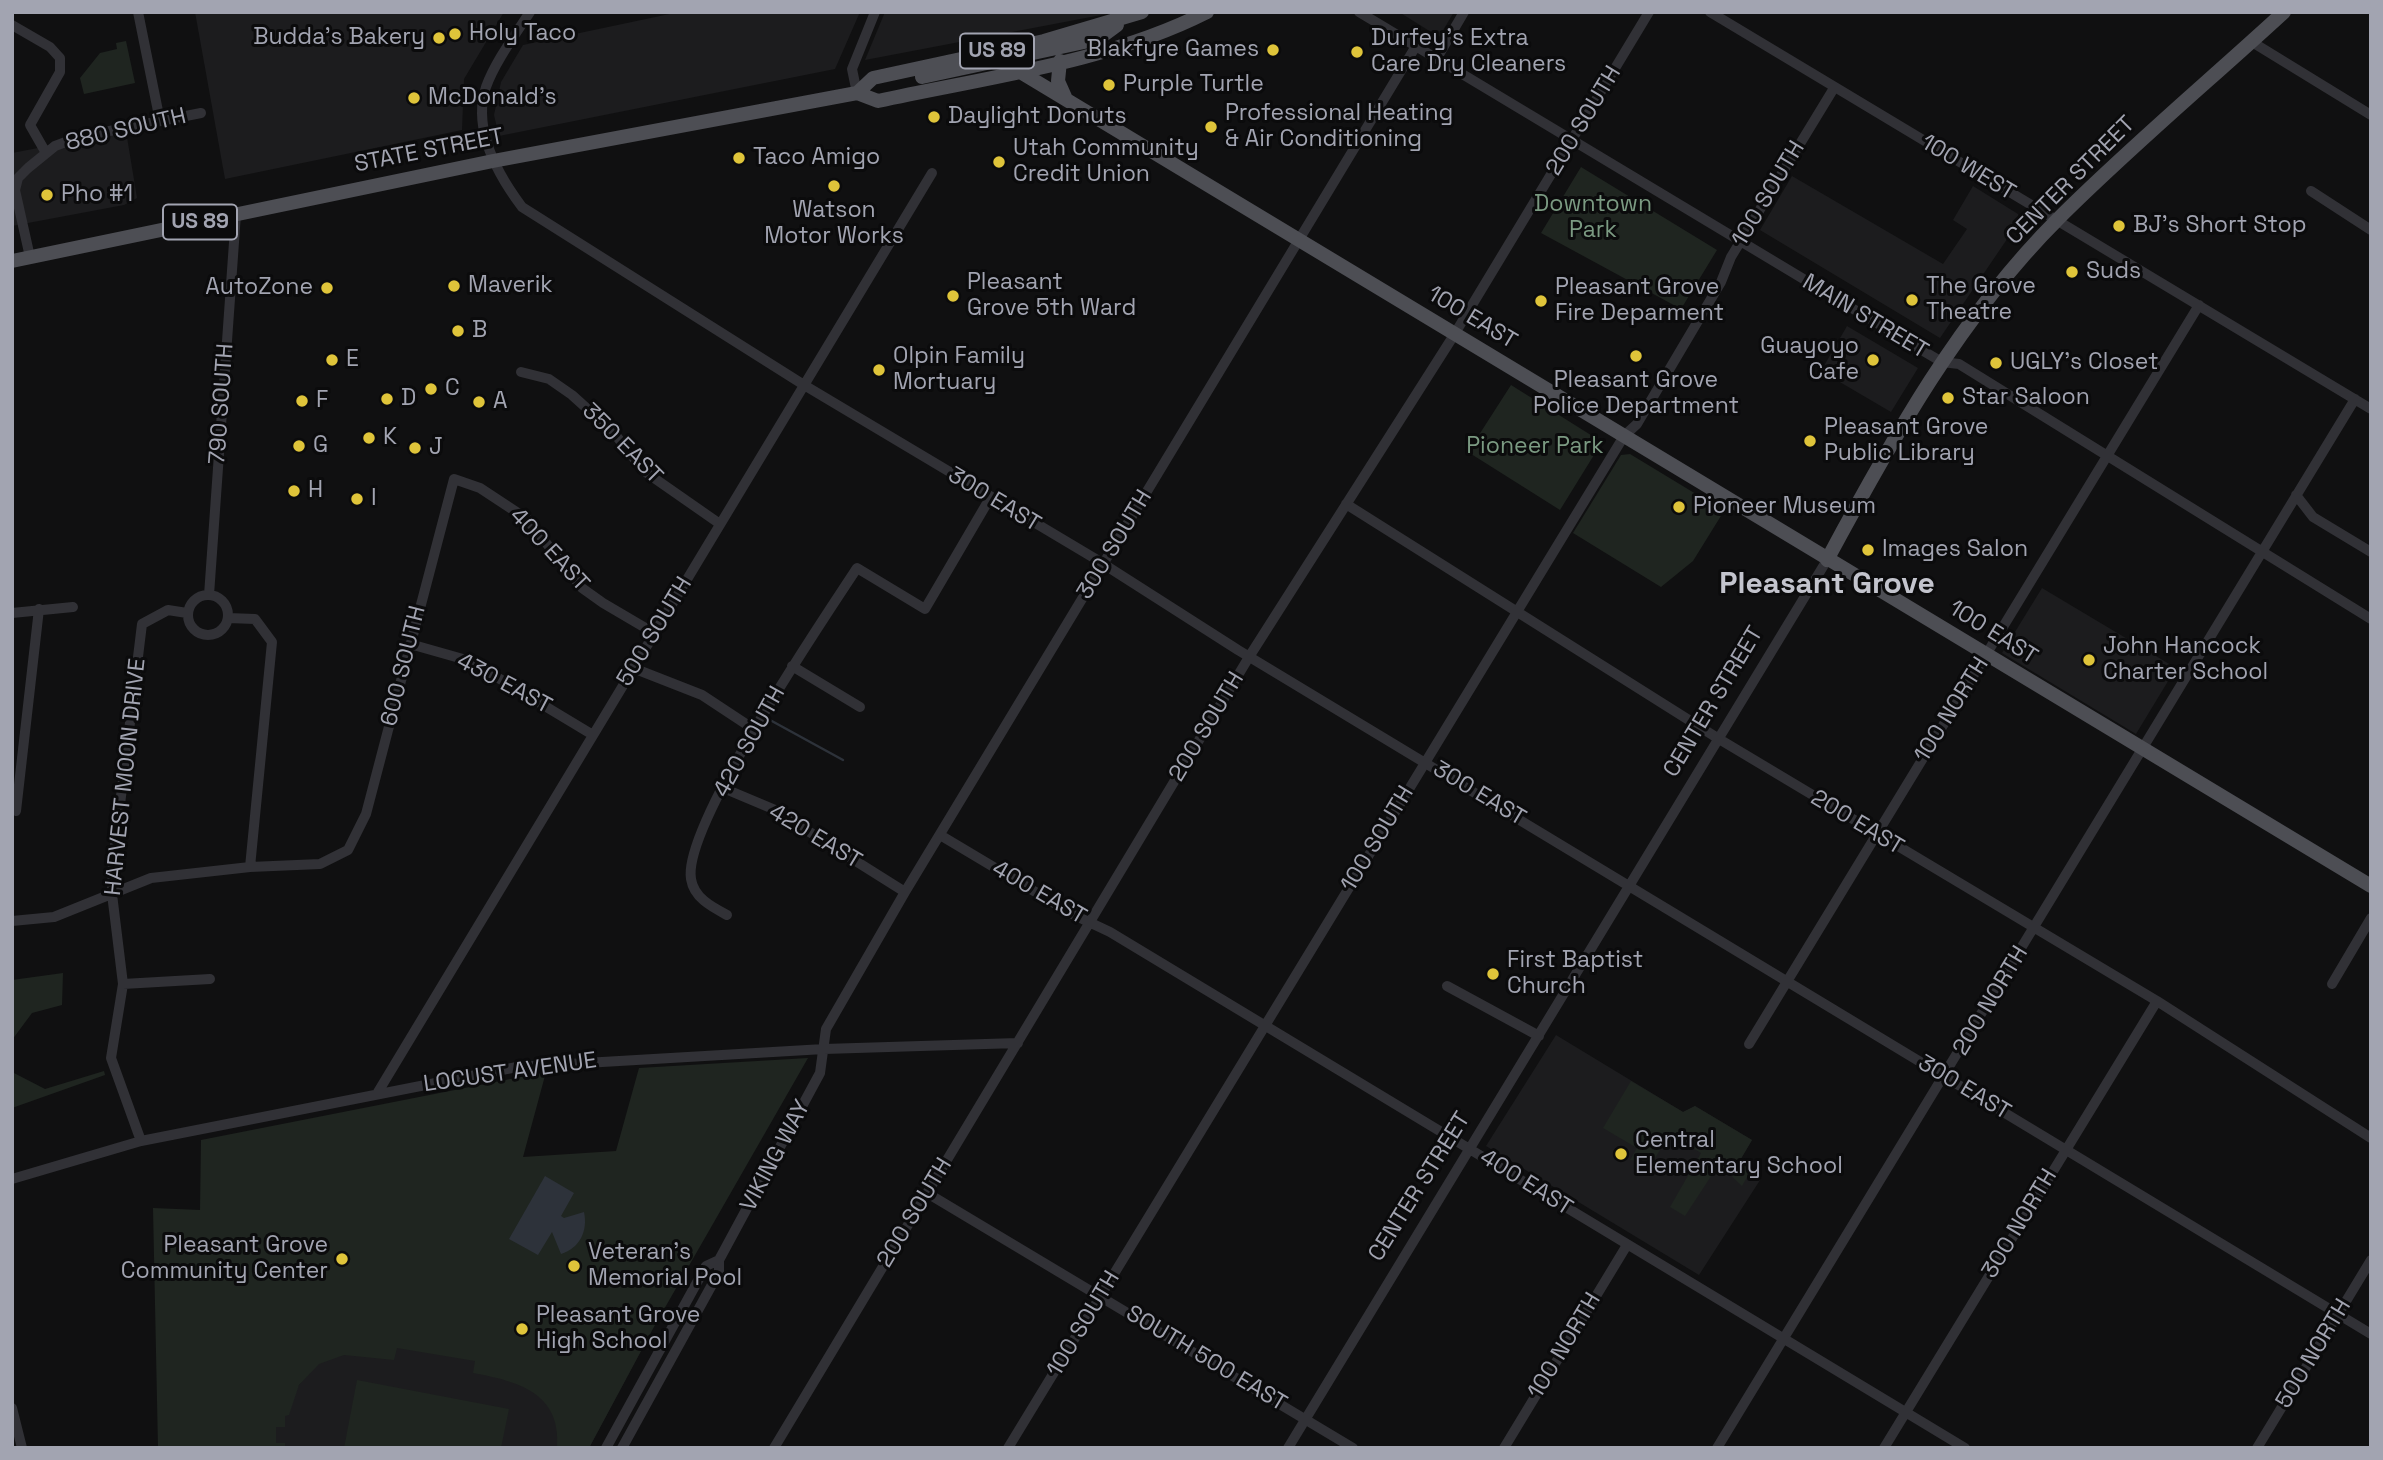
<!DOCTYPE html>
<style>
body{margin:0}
#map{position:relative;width:2383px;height:1460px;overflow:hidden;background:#101011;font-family:"Space Grotesk",sans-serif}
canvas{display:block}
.frame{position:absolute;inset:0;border:14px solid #a2a4b1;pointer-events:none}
</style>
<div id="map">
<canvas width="2383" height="1460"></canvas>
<div class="frame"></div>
</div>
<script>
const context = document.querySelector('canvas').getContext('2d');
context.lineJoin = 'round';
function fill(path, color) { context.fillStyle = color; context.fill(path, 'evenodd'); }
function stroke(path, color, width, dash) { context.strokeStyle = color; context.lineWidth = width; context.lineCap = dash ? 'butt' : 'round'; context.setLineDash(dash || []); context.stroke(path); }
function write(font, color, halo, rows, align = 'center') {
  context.font = font + ' "Space Grotesk",sans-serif'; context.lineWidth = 6; context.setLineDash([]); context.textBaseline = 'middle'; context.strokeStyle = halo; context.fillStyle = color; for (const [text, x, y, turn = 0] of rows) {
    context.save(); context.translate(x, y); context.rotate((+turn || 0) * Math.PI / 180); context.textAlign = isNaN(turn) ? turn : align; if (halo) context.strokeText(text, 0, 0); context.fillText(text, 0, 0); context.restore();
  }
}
const built = new Path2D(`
 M195,12H504L464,79L462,130L225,179Z
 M679,12H860L835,69L499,136L494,115L501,82L523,45Z
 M885,12H1117L865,60Z
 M1399,12H1454L1439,37Z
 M126,131L137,198L124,205L12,226V153Z
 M1792,176L1943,264L1967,229L1953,220L1973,186L2018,214L2020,220L1940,338L1760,230Z
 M1847,326L1918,368L1891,412L1821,371Z
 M2042,588L2176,668L2136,734L2002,653Z
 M1556,1035L1683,1112L1695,1106L1752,1140L1739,1162L1762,1177L1699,1275L1486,1146Z
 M433,1217L650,1334L589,1448H275V1415Z`);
const green = new Path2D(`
 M126,41L135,83L84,94L80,78L100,53L117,49L116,43Z
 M1581,167L1717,250L1681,309L1541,233Z
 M1511,385L1602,442L1560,510L1468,452Z
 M1630,454L1724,511L1693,561L1661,587L1573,533L1621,455Z
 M63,973L62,1005L32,1013L12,1040V980Z
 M808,1058L655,1325L589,1448H557C562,1392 516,1381 473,1373L475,1361L397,1348L394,1360L344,1355L319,1364L299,1385L289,1415L285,1416V1427H276V1443H285V1448H158L153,1208L200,1210L201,1140L546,1072L523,1157L616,1151L639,1068Z
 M104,1071L105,1075L12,1108V1072L45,1089Z
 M1631,1081L1683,1112L1695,1106L1752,1140L1739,1162L1751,1170L1742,1186L1719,1164L1685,1216L1670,1207L1701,1153L1670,1134L1652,1163L1630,1160L1637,1148L1603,1128Z
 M357,1380L509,1409L501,1448H344Z`);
const water = new Path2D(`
 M545,1176L574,1193L561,1216L564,1218L584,1212C588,1231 580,1248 561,1254L552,1232L538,1255L509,1239Z`);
const stream = new Path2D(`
 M770,720L843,760`);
const minor = new Path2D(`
 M138,12L160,121
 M530,12C515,35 495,62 486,87C472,129 498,175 522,207L804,385L1094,558L1238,650L2371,1334
 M1359,12L1925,352L1942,362L1959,364L2371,619
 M1710,12L2371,409
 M12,25L50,47L60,58V72L30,125L46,153
 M2252,42L2371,115
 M1437,58L1464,12
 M857,93L852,69L875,12
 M2311,191L2371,230
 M30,257L15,190L18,178L28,168L55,146L79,137L201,113
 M521,372L549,379L572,395L614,433L644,471L720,524
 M2296,495L2313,517L2371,552
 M1346,504L1719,739L2157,1001L2371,1138
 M188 615a20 20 0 1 1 40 0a20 20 0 1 1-40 0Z
 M209,595L236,214
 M12,613L73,607
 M228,618L255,619L272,642L250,867
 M410,644L470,661L593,735
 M792,666L860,707
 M633,668L702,695L755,730
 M723,788L773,809L905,892
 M16,811L39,609
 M940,835L1074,915L1110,932L1965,1448
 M727,915C712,907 694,898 691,879C682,827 823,620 857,568L925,609L990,498
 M12,921L54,917L151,878L250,867L320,864L348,850L366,814L454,479L480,488L527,519L582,588L603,603L654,633
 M123,984L210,979
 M2332,984L2371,918
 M1447,986L1539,1036
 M1749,1044L2199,305
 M378,1092L932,173
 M141,1141L111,1058L123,984L112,894L113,862L142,624L168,610L187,613
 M12,1179L141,1141L517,1067L824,1049L1018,1043
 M927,1193L1353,1448
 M12,1408L22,1448
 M606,1448L706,1266L719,1260
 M622,1448L719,1272V1260L820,1073L826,1029L905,892L1416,46
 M774,1448L1249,657L1454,335L1649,12
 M1008,1448L1624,436L1637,424L1721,282L1731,257L1834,88
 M1288,1448L1827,560
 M1504,1448L1627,1245
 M1717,1448L2355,399
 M1884,1448L2157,1001
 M2257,1448L2371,1260`);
const major = new Path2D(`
 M1015,59L1017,70L2371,886
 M1060,61L1058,81L1066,99
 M922,77L1098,39L1117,25
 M857,93L878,101C987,77 1106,63 1207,12
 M12,261L493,161L857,93L873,78L1044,41L1142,12
 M1827,560C1892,439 1960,317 2058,219C2130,147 2209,81 2284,12`);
const markers = [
 [455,34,7,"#dfc43a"],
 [439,38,7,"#dfc43a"],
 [1273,50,7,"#dfc43a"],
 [1357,52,7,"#dfc43a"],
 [1109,85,7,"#dfc43a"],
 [414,98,7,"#dfc43a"],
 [934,117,7,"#dfc43a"],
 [1211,127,7,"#dfc43a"],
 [739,158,7,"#dfc43a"],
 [999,162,7,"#dfc43a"],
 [834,186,7,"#dfc43a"],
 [47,195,7,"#dfc43a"],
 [2119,226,7,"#dfc43a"],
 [2072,272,7,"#dfc43a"],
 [454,286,7,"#dfc43a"],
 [327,288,7,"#dfc43a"],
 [953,296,7,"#dfc43a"],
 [1912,300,7,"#dfc43a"],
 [1541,301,7,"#dfc43a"],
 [458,331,7,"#dfc43a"],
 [1636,356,7,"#dfc43a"],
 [332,360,7,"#dfc43a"],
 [1873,360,7,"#dfc43a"],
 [1996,363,7,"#dfc43a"],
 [879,370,7,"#dfc43a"],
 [431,389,7,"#dfc43a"],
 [1948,398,7,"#dfc43a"],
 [387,399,7,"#dfc43a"],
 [302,401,7,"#dfc43a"],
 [479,402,7,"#dfc43a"],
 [369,438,7,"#dfc43a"],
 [1810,441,7,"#dfc43a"],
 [299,446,7,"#dfc43a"],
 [415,448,7,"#dfc43a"],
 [294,491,7,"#dfc43a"],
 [357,499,7,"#dfc43a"],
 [1679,507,7,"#dfc43a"],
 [1868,550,7,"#dfc43a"],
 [2089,660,7,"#dfc43a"],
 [1493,974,7,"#dfc43a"],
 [1621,1154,7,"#dfc43a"],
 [342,1259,7,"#dfc43a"],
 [574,1266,7,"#dfc43a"],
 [522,1329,7,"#dfc43a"]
];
const shields = [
 [997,51,74],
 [200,222,74]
];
const shieldNames = [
 ["US 89",997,51],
 ["US 89",200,222]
];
const poiNames = [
 ["Holy Taco",469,34],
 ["Budda's Bakery",425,38,"right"],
 ["Durfey's Extra",1371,39],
 ["Care Dry Cleaners",1371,65],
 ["Blakfyre Games",1259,50,"right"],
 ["Purple Turtle",1123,85],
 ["McDonald's",428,98],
 ["Professional Heating",1225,114],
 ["& Air Conditioning",1225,140],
 ["Daylight Donuts",948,117],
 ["Utah Community",1013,149],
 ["Credit Union",1013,175],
 ["Taco Amigo",753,158],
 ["Pho #1",61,195],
 ["Watson",834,211,"center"],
 ["Motor Works",834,237,"center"],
 ["BJ's Short Stop",2133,226],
 ["Suds",2086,272],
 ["Pleasant",967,283],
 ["Grove 5th Ward",967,309],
 ["Maverik",468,286],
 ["The Grove",1926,287],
 ["Theatre",1926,313],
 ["AutoZone",313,288,"right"],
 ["Pleasant Grove",1555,288],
 ["Fire Deparment",1555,314],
 ["B",472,331],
 ["Guayoyo",1859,347,"right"],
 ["Cafe",1859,373,"right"],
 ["Olpin Family",893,357],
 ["Mortuary",893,383],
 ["E",346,360],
 ["UGLY's Closet",2010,363],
 ["Pleasant Grove",1636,381,"center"],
 ["Police Department",1636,407,"center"],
 ["C",445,389],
 ["Star Saloon",1962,398],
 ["D",401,399],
 ["F",316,401],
 ["A",493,402],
 ["Pleasant Grove",1824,428],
 ["Public Library",1824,454],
 ["K",383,438],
 ["G",313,446],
 ["J",429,448],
 ["H",308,491],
 ["I",371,499],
 ["Pioneer Museum",1693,507],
 ["Images Salon",1882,550],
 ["John Hancock",2103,647],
 ["Charter School",2103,673],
 ["First Baptist",1507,961],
 ["Church",1507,987],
 ["Central",1635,1141],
 ["Elementary School",1635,1167],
 ["Pleasant Grove",328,1246,"right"],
 ["Community Center",328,1272,"right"],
 ["Veteran's",588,1253],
 ["Memorial Pool",588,1279],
 ["Pleasant Grove",536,1316],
 ["High School",536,1342]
];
const streetNames = [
 ["200 SOUTH",1584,121,-59],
 ["880 SOUTH",126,130,-13],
 ["STATE STREET",429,151,-11],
 ["100 WEST",1968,168,31],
 ["CENTER STREET",2071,181,-45],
 ["100 SOUTH",1769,194,-59],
 ["MAIN STREET",1865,317,31],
 ["100 EAST",1472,318,31],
 ["790 SOUTH",222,404,-86],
 ["350 EAST",622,444,45],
 ["300 EAST",994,500,31],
 ["300 SOUTH",1115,545,-59],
 ["400 EAST",549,550,47],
 ["500 SOUTH",655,632,-59],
 ["100 EAST",1993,633,32],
 ["600 SOUTH",404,666,-76],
 ["430 EAST",504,684,28],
 ["CENTER STREET",1714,702,-59],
 ["100 NORTH",1952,710,-58],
 ["200 SOUTH",1207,727,-59],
 ["420 SOUTH",750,742,-61],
 ["HARVEST MOON DRIVE",126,777,-84],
 ["300 EAST",1479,794,31],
 ["200 EAST",1857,823,31],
 ["420 EAST",815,837,31],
 ["100 SOUTH",1378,839,-59],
 ["400 EAST",1039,893,30],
 ["200 NORTH",1991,1001,-59],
 ["LOCUST AVENUE",510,1073,-8],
 ["300 EAST",1964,1088,31],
 ["VIKING WAY",776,1156,-62],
 ["400 EAST",1526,1183,32],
 ["CENTER STREET",1420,1187,-58],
 ["200 SOUTH",915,1213,-59],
 ["300 NORTH",2020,1224,-59],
 ["100 SOUTH",1084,1324,-59],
 ["100 NORTH",1565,1346,-59],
 ["500 NORTH",2314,1354,-59],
 ["SOUTH 500 EAST",1206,1359,31]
];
const parkNames = [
 ["Downtown",1593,205],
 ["Park",1593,231],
 ["Pioneer Park",1535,447]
];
const districtNames = [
 ["Pleasant Grove",1827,585]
];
fill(built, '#1c1c1e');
fill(green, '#1f2520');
fill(water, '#2d323a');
stroke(stream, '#2d323a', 2.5);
stroke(minor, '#313136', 10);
stroke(major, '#4d4e54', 14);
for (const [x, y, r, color] of markers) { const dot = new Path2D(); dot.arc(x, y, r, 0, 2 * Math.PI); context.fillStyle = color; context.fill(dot); stroke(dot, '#0b0b0c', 2.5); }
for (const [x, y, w] of shields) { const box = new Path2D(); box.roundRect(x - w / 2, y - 17.5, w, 35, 5); context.fillStyle = '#0b0b0c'; context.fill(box); stroke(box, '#a2a4b1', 2); }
write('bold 21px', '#a2a4b1', null, shieldNames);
write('23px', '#a2a4b1', '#0b0b0c', poiNames, 'left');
write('23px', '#a2a4b1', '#0b0b0c', streetNames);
write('23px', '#7b9a82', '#0b0b0c', parkNames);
write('bold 30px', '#c3c4cd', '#0b0b0c', districtNames);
</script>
